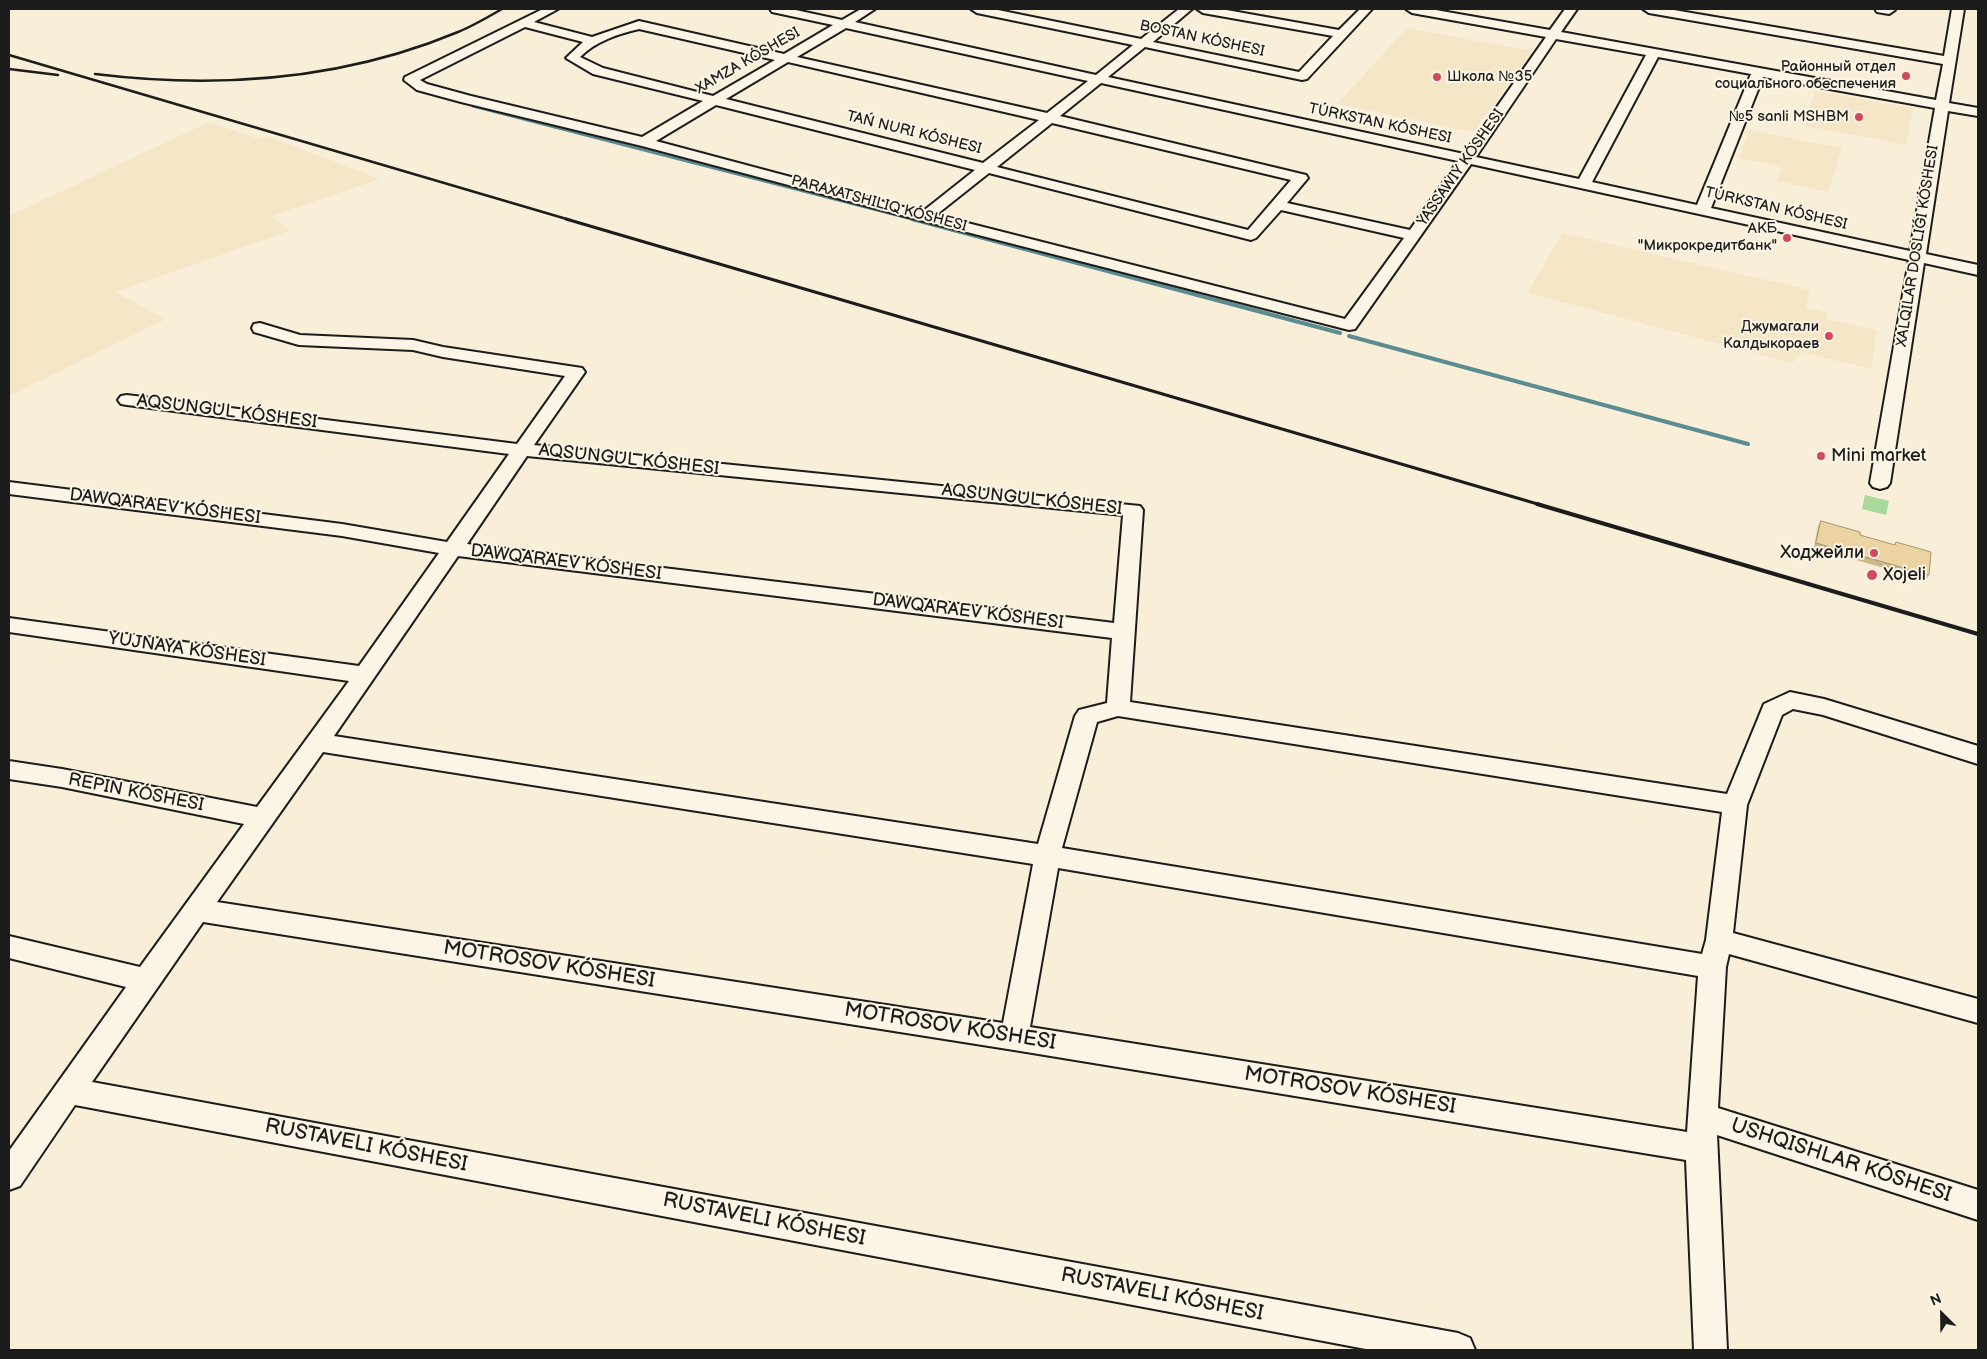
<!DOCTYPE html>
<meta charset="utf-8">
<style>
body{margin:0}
#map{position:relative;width:1987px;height:1359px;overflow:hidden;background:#f9eed8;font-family:"Balsamiq Sans",sans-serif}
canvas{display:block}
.frame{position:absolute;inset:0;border:10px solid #1c1c1c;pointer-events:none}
.north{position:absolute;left:1917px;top:1289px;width:50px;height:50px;-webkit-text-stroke:4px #fcf5e5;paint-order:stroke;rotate:337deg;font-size:14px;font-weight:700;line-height:20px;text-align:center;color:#1c1c1c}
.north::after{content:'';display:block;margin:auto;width:18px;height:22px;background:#1c1c1c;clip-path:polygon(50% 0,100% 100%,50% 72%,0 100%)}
</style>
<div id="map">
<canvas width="1987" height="1359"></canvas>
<div class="frame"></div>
<div class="north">N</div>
</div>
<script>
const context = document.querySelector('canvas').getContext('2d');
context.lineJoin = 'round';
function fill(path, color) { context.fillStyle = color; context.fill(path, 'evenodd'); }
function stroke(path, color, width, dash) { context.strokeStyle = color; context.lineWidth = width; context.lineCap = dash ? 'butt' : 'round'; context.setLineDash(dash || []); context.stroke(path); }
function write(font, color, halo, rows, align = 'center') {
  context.font = font + ' "Balsamiq Sans",sans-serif'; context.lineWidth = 4; context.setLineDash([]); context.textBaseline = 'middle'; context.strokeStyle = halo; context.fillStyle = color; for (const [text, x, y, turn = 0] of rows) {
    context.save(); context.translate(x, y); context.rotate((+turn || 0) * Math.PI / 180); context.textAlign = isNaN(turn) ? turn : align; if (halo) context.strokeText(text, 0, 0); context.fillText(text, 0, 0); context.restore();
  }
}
const built = new Path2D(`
 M1407,28L1533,51L1473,132L1337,104Z
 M1815,91L1913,108L1906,145L1805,126Z
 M209,122L259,139L267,136L380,179L272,216L290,231L115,292L166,319L9,396V216Z
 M1749,130L1842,148L1828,192L1777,181L1782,167L1739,158Z
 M1562,233L1810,290L1806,307L1827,313V319L1877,330L1871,369L1801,352L1792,363L1528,293Z`);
const green = new Path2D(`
 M1865,495L1889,501L1886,515L1862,509Z`);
const streamFar1 = new Path2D(`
 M473,106L916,220`);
const stream = new Path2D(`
 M912,219L1340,333
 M1349,336L1748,444`);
const minor = new Path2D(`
 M543,9H558L534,22L592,37L639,21L784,54L833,25L772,12L770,9H791L842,20L861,9H875L855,22L1096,75L1133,45L977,13L971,9H993L1141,39L1179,9H1192L1153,42L1299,72L1333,36L1203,13L1197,9H1221L1339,30L1360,9H1372L1307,79L1302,80L1145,47L1108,77L1464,154L1546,37L1412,13L1406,9H1430L1550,30L1565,9H1577L1561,32L1936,100L1943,64L1649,13L1643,9H1668L1944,56L1952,9H1964L1949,103L1978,108V116L1948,111L1926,254L1978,265V275L1924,263L1890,483L1887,487L1880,489L1873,487L1870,483L1909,260L1471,164L1355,329L1349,330L920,220L642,146L461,102L417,90L404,80L405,77ZM525,27L583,42L566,58L593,74L703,101L642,137L471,96L427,84L420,80ZM846,28L1088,81L1047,113L797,57ZM639,29L775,60L713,96L603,68L580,57C596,41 618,34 639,29ZM1556,39L1646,55L1579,179L1476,157ZM1658,57L1751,74L1697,205L1592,182ZM788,62L1039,120L983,163L726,99ZM1763,77L1935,108L1910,251L1711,208ZM1101,83L1458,161L1410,230L1287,203L1308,178L1306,175L1060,116ZM716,105L975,170L922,212L656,141ZM1052,123L1291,180L1248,230L997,167ZM989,173L1251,240L1256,238L1281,210L1404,238L1345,319L936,215Z
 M1875,9H1894L1895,10L1889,14L1877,12Z
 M260,323L300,335L413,340L443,347L582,368L585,372L534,445L1140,506L1143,510L1130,702L1727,794L1764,704L1790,692L1824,699L1978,746V764L1823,715L1793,709L1782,715L1747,805L1733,933L1978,999V1023L1729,954L1726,967L1718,1108L1978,1190V1220L1717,1135L1727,1350H1694L1686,1160L1014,1050L203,922L92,1082L1458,1333L1470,1338L1475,1350H1371L75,1105L20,1186L9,1190V1151L126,987L9,958V936L140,967L244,824L62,787L9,779V761L62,769L257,807L349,681L9,632V618L359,666L439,553L342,536L9,494V482L342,524L447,542L509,454L127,405L121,404L118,400L121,396L127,395L517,444L565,376L443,357L413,350L299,345L254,332L252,328L254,324ZM527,456L1123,515L1114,623L467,544ZM458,556L1112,638L1107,703L1079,710L1075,716L1038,844L334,736ZM1118,716L1722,812L1706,940L1702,954L1062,848L1097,722ZM323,752L1033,864L1003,1023L217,902ZM1058,868L1698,976L1687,1132L1030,1027Z`);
const railFar2 = new Path2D(`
 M9,55L570,220
 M9,69L58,75
 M95,74C218,89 343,80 458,32C473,26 488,17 502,9`);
const railFar1 = new Path2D(`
 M566,219L1541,505`);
const rail = new Path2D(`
 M1537,504L1978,634`);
const wall = new Path2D(`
 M1821,521L1860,535L1894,545L1896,542L1929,575L1926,580L1814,548L1818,526Z`);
const building = new Path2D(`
 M1821,521L1860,532V535L1895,545L1896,542L1931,552L1929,575L1816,543Z`);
const markers = [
 [1906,76,5,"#d1495b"],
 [1437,77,5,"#d1495b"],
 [1859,117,5,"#d1495b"],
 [1787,238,5,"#d1495b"],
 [1829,336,5,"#d1495b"],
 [1821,456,5,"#d1495b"],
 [1874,553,5,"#d1495b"],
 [1872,575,6,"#d1495b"]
];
const farStreetnames = [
 ["BOSTAN KÓSHESI",1202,39,12],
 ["XAMZA KÓSHESI",748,61,-30],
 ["TÚRKSTAN KÓSHESI",1380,124,12],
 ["TAŃ NURI KÓSHESI",914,133,14],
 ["YASSAWIY KÓSHESI",1461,168,-55],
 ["PARAXATSHILIQ KÓSHESI",879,204,15],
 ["TÚRKSTAN KÓSHESI",1776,209,13],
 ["XALQILAR DOSLIǴI KÓSHESI",1918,246,-81]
];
const farPoinames = [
 ["Районный отдел",1896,67],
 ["социального обеспечения",1896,84],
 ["Школа №35",1447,77,"left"],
 ["№5 sanli MSHBM",1849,117],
 ["АКБ",1777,229],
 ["\"Микрокредитбанк\"",1777,246],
 ["Джумагали",1819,327],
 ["Калдыкораев",1819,344]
];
const streetNames = [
 ["AQSUNGUL KÓSHESI",227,412,7],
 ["AQSUNGUL KÓSHESI",629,460,6],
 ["AQSUNGUL KÓSHESI",1032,500,6],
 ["DAWQARAEV KÓSHESI",165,507,7],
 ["DAWQARAEV KÓSHESI",566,563,7],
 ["DAWQARAEV KÓSHESI",968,612,7],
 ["YUJNAYA KÓSHESI",187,650,8],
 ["REPIN KÓSHESI",136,793,11]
];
const poiNames = [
 ["Mini market",1831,456],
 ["Ходжейли",1864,553,"right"],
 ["Xojeli",1883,575]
];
const nearStreetnames = [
 ["MOTROSOV KÓSHESI",549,965,9],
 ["MOTROSOV KÓSHESI",950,1027,9],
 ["MOTROSOV KÓSHESI",1350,1091,9],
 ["RUSTAVELI KÓSHESI",366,1146,11],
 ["USHQISHLAR KÓSHESI",1841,1161,18],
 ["RUSTAVELI KÓSHESI",764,1220,11],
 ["RUSTAVELI KÓSHESI",1162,1295,11]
];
fill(built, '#f5e6c8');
fill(green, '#a9da9b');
stroke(streamFar1, '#5b8c91', 3);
stroke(stream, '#5b8c91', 4);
stroke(minor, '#1c1c1c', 4);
fill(minor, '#fcf5e5');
stroke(railFar2, '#1c1c1c', 2.5);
stroke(railFar1, '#1c1c1c', 3);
stroke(rail, '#1c1c1c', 4);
fill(wall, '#cbb68b');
fill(building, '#ecd4a2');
stroke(building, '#a59471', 1);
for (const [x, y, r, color] of markers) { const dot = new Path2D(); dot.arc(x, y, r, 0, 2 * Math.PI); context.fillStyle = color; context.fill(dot); stroke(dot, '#fcf5e5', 2); }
write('15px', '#1c1c1c', '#fcf5e5', farStreetnames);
write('15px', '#1c1c1c', '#fcf5e5', farPoinames, 'right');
write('18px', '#1c1c1c', '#fcf5e5', streetNames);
write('18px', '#1c1c1c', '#fcf5e5', poiNames, 'left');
write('21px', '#1c1c1c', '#fcf5e5', nearStreetnames);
</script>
